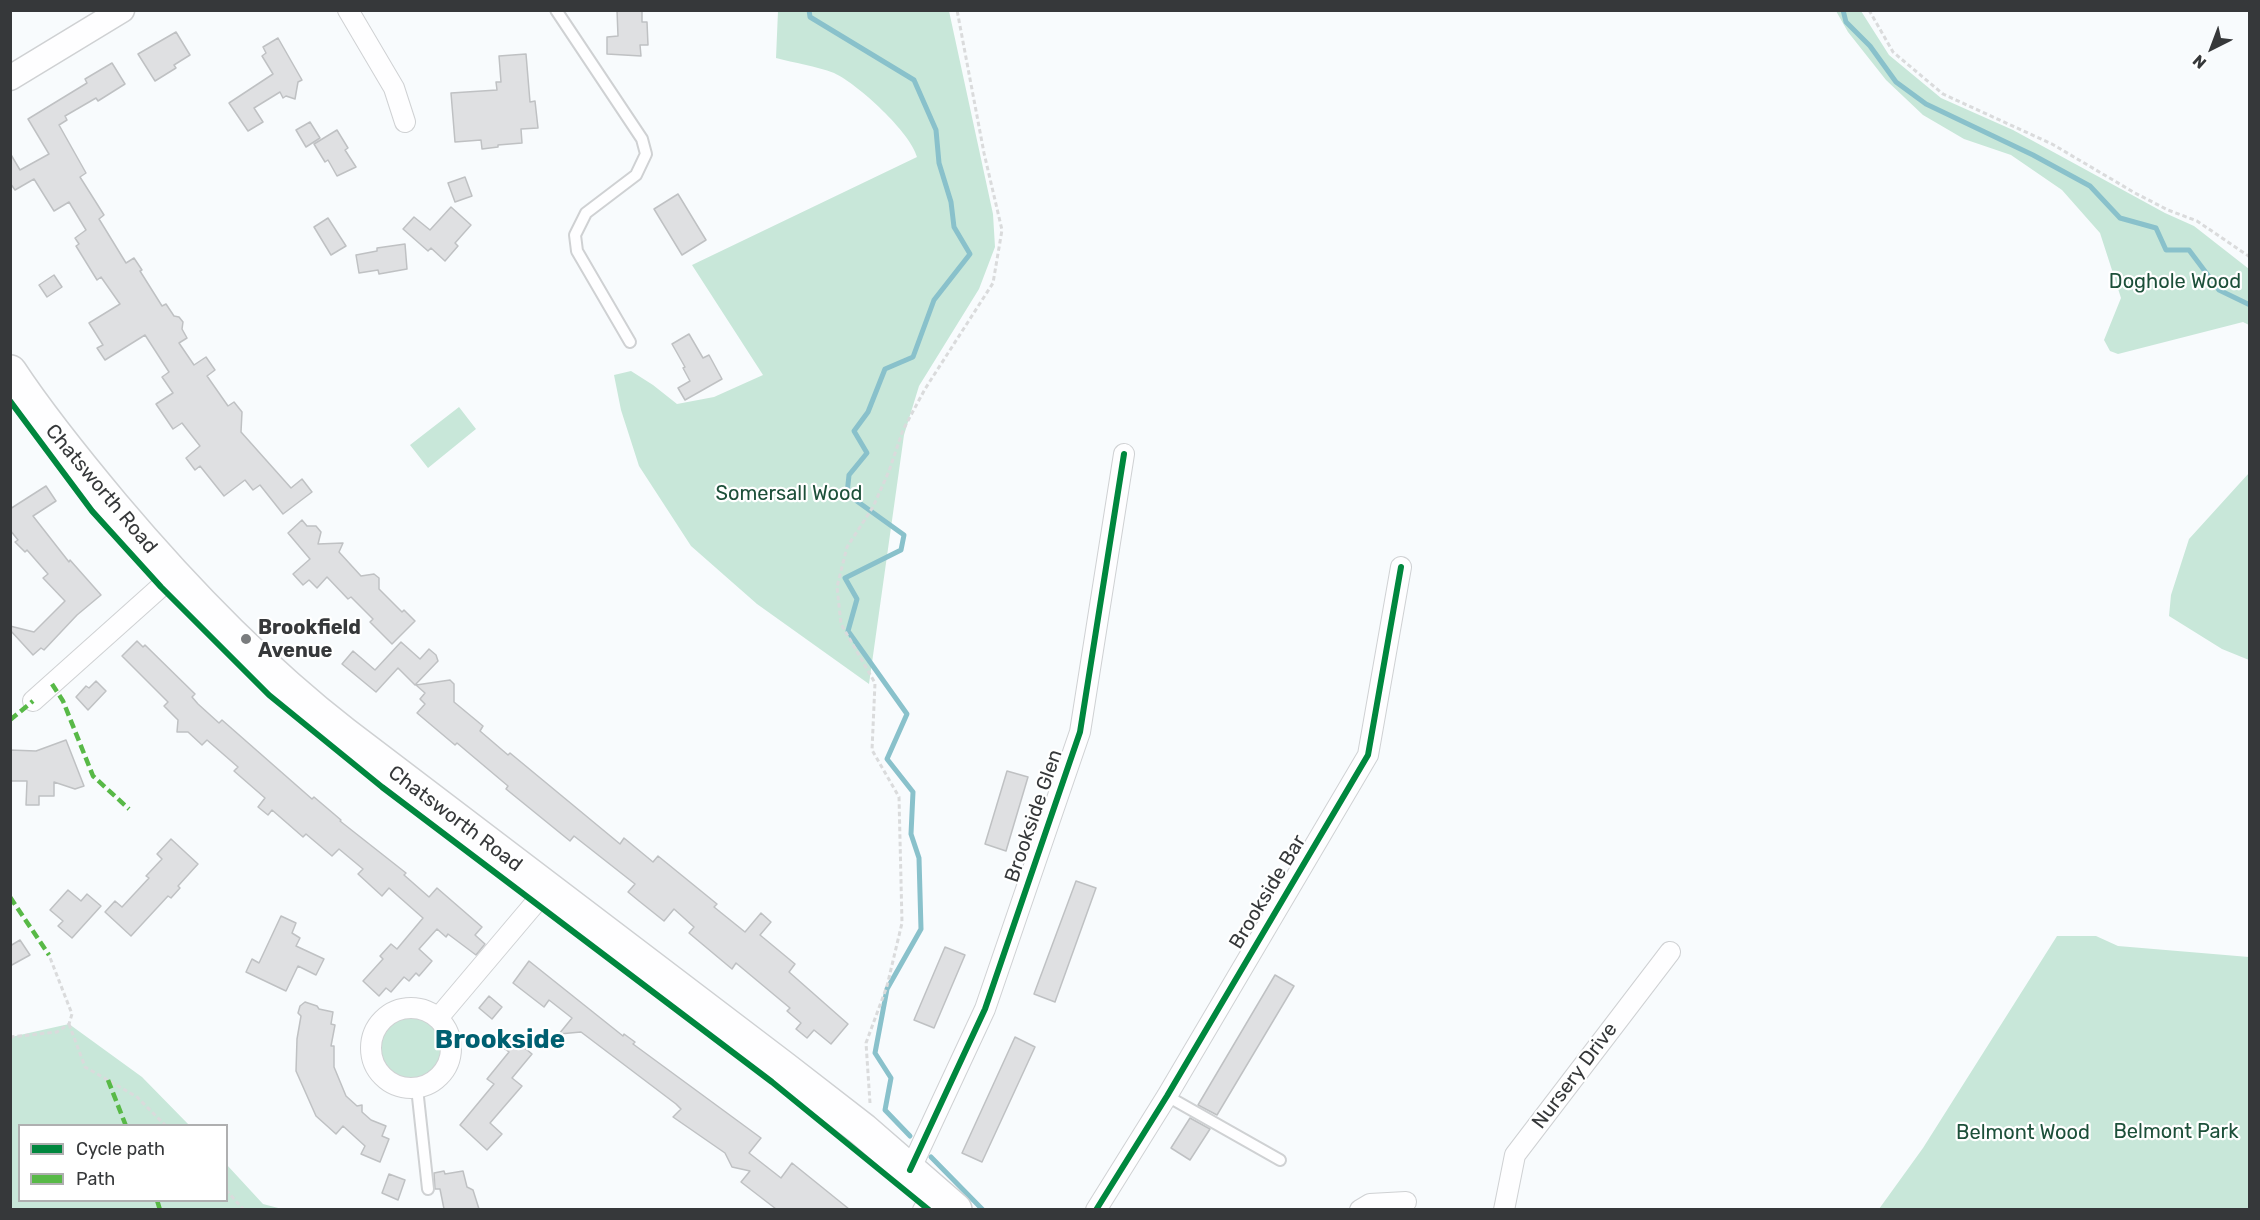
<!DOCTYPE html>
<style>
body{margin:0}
#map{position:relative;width:2260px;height:1220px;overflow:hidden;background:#f8fbfd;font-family:Rubik,sans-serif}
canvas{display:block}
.frame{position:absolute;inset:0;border:12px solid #36383a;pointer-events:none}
.legend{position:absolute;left:18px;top:1124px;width:210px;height:78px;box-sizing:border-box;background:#fff;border:2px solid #afafb0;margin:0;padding:8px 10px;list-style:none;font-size:18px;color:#36383a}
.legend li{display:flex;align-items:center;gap:12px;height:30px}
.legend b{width:30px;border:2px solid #afafb0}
.north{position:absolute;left:2182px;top:18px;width:60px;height:60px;-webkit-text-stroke:4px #fff;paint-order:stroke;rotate:222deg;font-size:16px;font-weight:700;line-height:24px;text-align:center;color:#36383a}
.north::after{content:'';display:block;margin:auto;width:21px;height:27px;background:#36383a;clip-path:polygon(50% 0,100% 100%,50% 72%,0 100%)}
</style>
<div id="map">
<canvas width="2260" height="1220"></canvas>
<div class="frame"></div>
<ul class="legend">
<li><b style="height:8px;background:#00873e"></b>Cycle path</li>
<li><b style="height:8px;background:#58b947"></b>Path</li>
</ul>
<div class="north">N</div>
</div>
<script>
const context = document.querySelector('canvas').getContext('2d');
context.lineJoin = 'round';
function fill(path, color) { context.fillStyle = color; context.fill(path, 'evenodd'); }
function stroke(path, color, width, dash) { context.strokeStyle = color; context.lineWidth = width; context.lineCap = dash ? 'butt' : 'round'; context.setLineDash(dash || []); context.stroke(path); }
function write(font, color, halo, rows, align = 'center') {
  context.font = font + ' Rubik,sans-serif'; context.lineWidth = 4.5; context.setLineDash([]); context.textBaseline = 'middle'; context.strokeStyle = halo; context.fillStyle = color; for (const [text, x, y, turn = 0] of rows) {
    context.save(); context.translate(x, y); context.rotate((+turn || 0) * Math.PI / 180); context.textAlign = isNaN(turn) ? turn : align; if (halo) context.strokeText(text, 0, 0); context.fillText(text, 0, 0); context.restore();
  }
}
const green = new Path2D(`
 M778,11H949L993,214L995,247L979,289L919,386L904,435L869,684L757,604L691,546L639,466L621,410L614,375L631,371L653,385L677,404L714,397L763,375L692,265L917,157C911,133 858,84 834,73C816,66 794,63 776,58Z
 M1836,11H1861L1889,55L1941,98L2013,130L2165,213L2194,226L2249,269V325L2243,322L2118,354L2110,351L2104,340L2121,298L2100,233L2062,190L2011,155L1964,139L1923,115L1886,80L1848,32Z
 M459,407L476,429L428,468L410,445Z
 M2249,473V660L2222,649L2169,616L2171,595L2189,539Z
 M2057,936H2096L2118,946L2249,957V1209H1879L1923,1148Z
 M380 1049a32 32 0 1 1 64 0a32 32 0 1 1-64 0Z
 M69,1024L142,1077L189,1125L20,1126V1200H226L227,1165L263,1204L282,1209H11V1037Z`);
const stream = new Path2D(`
 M809,10L810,17L914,80L936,130L939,163L951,202L954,227L970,254L934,300L913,357L885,369L868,412L854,431L867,453L849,475L847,494L904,535L901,550L845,578L857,599L848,631L907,714L887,759L913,792L911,834L919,858L921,929L887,989L875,1053L891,1078L885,1110L910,1136
 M1843,10L1846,22L1870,46L1896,82L1926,104L2033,155L2090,186L2120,218L2156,228L2166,250H2189L2219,290L2250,305
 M931,1157L983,1210`);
const building = new Path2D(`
 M617,10H642V22H647L648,45H640L641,56L607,54V37L618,36Z
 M176,32L190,55L174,65L176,68L155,81L138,54Z
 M278,38L302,80L298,82L295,99L286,96L283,98L280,92L254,108L263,122L248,131L229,103L273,74L262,56L266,53L263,47Z
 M526,54L530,102L535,101L538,128L521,129L522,143L498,145V147L482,149L481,140L455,142L451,93L497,90L496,82H501L499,56Z
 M112,63L125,84L98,101L96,98L65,116L67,120L59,125L86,173L80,177L104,215L99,219L126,263L134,258L142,270L140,271L162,306L166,304L174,316L179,317L183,322L182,329L187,338L179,343L194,365L206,357L215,370L207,376L228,406L234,402L242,412L241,432L291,488L302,479L312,492L283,514L260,485L253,490L245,480L224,496L200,466L195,470L186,458L200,446L182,423L173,429L156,404L173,393L162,377L169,372L145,335L105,360L97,348L103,345L89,323L120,304L101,277L97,280L76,246L79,244L75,238L86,230L69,202L54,211L34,179L15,190L10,183V153L20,170L49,154L28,119L87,83L85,79Z
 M310,122L320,138L306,147L296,130Z
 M337,130L348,148L345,150L356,167L337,176L328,160L325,162L314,144Z
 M465,177L472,196L455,202L448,183Z
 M678,194L706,240L682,255L654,209Z
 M451,207L471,225L455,243L458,246L445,261L431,248L428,251L403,229L414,217L430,230Z
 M328,218L346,246L331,255L314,227Z
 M405,244L407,269L379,274L378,270L359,273L356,255L377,251V248Z
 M54,275L62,287L47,297L39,285Z
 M689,334L703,358L709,355L722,379L685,400L678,388L690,381L683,368L685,367L672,344Z
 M46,486L56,501L33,516L69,562L70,560L101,595L77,615L44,650L41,648L33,655L10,630V626L34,632L65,601L43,578L48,574L27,550L25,552L15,542L18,540L10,530V509Z
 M302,520L307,526H316L321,532L318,544L343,543L339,552L361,576L374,574L379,578V589L402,612L404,610L415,621L392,644L370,622L373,619L351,597L348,599L327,577L317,588L309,580L303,585L293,574L310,559L288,533Z
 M137,641L143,647L145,645L195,694L192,697L198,704L219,723L222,720L312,799L314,797L341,820L340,821L406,873L404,875L429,897L437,888L482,927L475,935L485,944L476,955L448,934L446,937L437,929L419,949L432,961L419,976L416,973L409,981L404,977L391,992L386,988L379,996L363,981L383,959L380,956L391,944L397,949L423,918L389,888L382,896L358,874L363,869L339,849L332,856L306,834L303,837L272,810L268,815L258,807L265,798L234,771L238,767L207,740L202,745L188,732H177L178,720L164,706L168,702L122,656Z
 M401,642L420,659L429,649L436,655L438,661L415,685L398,668L376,692L342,664L353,651L375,670Z
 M450,680L454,684V702L483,726L480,731L508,755L510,753L620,844L624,838L653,862L658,856L717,904L714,907L745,932L761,913L771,922L760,935L795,964L789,972L848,1024L831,1044L814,1030L807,1038L796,1029L801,1023L787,1011L790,1008L736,963L732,969L689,933L694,927L674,909L664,921L639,901L628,892L635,884L574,836L570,841L506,789L508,786L457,743L455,745L417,713L425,704L420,699L425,693L416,685Z
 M96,681L106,691L88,710L76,697L86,686L89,688Z
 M66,740L84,786L75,789L54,782V796H39V805H26L27,781H10V750L36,751Z
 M1007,771L1028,777L1006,851L985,844Z
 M171,839L198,864L178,886L180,888L171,898L168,896L131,936L105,912L115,901L122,907L149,878L146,876L162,859L157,854Z
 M1076,881L1096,888L1055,1002L1034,994Z
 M68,890L81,901L87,894L101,906L72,938L58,926L63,921L50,910Z
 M281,916L296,923L292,933L300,938L296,946L324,959L316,975L298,966L286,991L246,972L252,959L259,963Z
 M20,940L30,955L10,966V946Z
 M945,947L965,955L934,1028L914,1020Z
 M529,961L623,1036L624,1034L635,1042L633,1044L761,1138L749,1153L781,1178L792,1163L849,1209H776L741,1182L750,1171L732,1167L725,1153L673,1117L681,1109L676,1104L581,1032L559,1034L572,1018L549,1000L544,1007L513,983Z
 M1275,975L1294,986L1217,1115L1198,1105Z
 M489,996L502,1007L492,1019L479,1008Z
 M305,1002L317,1006L319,1009L333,1012L331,1024L335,1025L331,1046H334V1067L346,1096L357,1106L362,1105V1112L371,1120L386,1126L382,1136L389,1139L380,1162L361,1154L365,1146L343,1126L336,1134L316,1116L296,1071L297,1039L301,1016L298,1013L300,1006Z
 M509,1035L532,1054L512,1078L522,1086L490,1123L502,1134L487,1150L460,1125L494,1084L487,1079L509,1052L501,1046Z
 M1015,1037L1035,1047L982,1162L962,1153Z
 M1190,1118L1210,1129L1190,1160L1171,1148Z
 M444,1171L445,1174L463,1171L467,1187L473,1190L479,1209H444L440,1189H435L434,1173Z
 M389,1174L405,1180L398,1200L382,1193Z`);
const path = new Path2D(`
 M1869,10L1893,52L1943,94L2052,144L2135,193L2168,210L2197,221L2250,257
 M69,1024L85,1067L137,1097L166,1126
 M10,1037L57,1032L69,1024L72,1014L49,955
 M870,1103L866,1043L887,986L902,923L899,797L872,750L875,683L841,624L837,587L847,547L873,507L889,471L903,430L925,389L993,283L1002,230L984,153L957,10
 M226,1190L244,1210`);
const service = new Path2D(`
 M556,10L642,139L646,154L636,175L586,213L575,235L577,251L630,342
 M417,1088L428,1189
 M1167,1096L1280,1160`);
const minor = new Path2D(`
 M348,10L394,88L405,122
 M33,701L174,575
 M371 1048a40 40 0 1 1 80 0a40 40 0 1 1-80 0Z
 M438,1018L547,889
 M910,1170L985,1009L1080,732L1124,454
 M923,1210L937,1193
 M1096,1210L1167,1096L1368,755L1401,567
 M1360,1210L1370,1204L1406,1202
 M1504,1210L1515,1155L1670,952`);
const tertiary = new Path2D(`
 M10,78L122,10`);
const trunk = new Path2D(`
 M10,372C41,419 77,463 113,506C183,589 258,667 344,734L783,1068L863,1130L955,1210`);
const quiet = new Path2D(`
 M52,684L63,701L93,776L129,809
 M10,720L33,701
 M10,897L49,955
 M108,1080L126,1126
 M157,1200L160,1210`);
const cycleway = new Path2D(`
 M10,401L92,511L161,587L269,695L382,787L772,1082L929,1210
 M910,1170L985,1009L1080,732L1124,454
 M1096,1210L1167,1096L1368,755L1401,567`);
const markers = [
 [246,639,6,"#7a7c7e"]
];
const parkNames = [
 ["Doghole Wood",2175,282],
 ["Somersall Wood",789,494],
 ["Belmont Park",2176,1132],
 ["Belmont Wood",2023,1133]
];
const streetNames = [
 ["Chatsworth Road",101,489,50],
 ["Brookside Glen",1034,816,-71],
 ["Chatsworth Road",455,819,37],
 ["Brookside Bar",1268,892,-59],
 ["Nursery Drive",1575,1076,-53]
];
const poiNames = [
 ["Brookfield",258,628],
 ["Avenue",258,651]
];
const districtNames = [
 ["Brookside",500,1040]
];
fill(green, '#c8e7d9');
stroke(stream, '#89c1cb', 5);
fill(building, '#dfe0e2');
stroke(building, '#bfc1c3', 1.5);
stroke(service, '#cfd1d3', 14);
stroke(minor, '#cfd1d3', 22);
stroke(tertiary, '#cfd1d3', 27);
stroke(trunk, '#cfd1d3', 36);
stroke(path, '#dadbdc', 3, [4.5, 3]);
stroke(service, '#fefeff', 10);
stroke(minor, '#fefeff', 20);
stroke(tertiary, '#fefeff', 24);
stroke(trunk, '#fefeff', 33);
stroke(quiet, '#58b947', 4.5, [9, 4.5]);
stroke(cycleway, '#00873e', 6);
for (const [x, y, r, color] of markers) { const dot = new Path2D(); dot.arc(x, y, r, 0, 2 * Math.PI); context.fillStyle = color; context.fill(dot); stroke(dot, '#fff', 2); }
write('20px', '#1d503a', '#fff', parkNames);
write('20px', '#36383a', '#fff', streetNames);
write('bold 20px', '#36383a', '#fff', poiNames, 'left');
write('bold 26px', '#006071', '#fff', districtNames);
</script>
